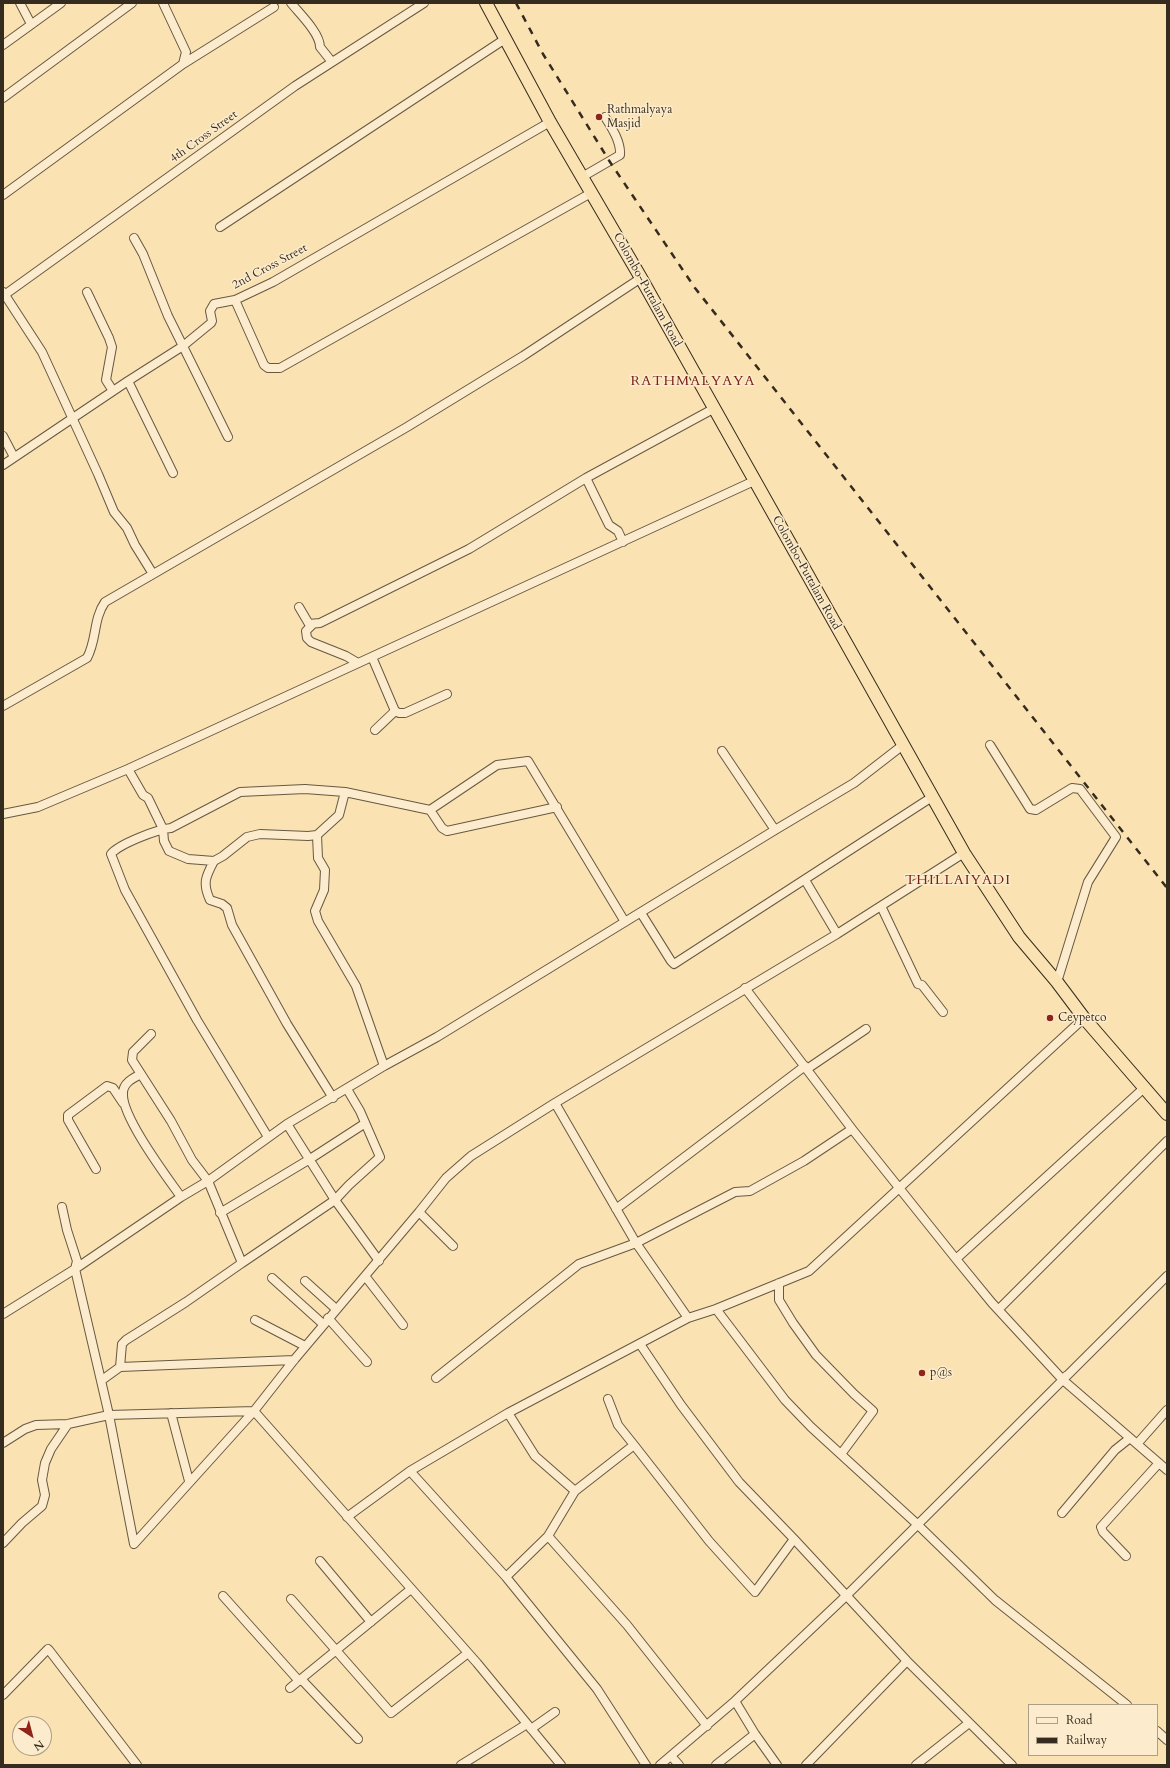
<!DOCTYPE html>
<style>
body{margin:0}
#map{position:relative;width:1170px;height:1768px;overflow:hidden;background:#fae2b2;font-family:Cardo,serif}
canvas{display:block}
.frame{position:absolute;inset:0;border:4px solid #352b1e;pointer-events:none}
.legend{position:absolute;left:1028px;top:1704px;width:130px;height:52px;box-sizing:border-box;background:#fceccd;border:1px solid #ac9f87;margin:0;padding:5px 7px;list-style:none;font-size:12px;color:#352b1e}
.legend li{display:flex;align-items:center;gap:8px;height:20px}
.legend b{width:20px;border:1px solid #ac9f87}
.north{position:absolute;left:12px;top:1716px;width:40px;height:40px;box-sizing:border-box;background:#fceccd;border:1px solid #ac9f87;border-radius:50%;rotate:144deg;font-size:11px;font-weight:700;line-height:16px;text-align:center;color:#352b1e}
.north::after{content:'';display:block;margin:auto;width:14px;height:18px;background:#8f2418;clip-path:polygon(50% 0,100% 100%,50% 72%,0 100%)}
</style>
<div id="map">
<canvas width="1170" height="1768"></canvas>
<div class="frame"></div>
<ul class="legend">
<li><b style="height:5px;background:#fceccd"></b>Road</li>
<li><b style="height:5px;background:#352b1e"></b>Railway</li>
</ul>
<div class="north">N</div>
</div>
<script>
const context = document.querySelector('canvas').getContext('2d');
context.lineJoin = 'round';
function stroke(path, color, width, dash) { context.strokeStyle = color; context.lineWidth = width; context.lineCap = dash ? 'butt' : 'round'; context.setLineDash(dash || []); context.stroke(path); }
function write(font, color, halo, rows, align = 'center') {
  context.font = font + ' Cardo,serif'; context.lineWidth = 3; context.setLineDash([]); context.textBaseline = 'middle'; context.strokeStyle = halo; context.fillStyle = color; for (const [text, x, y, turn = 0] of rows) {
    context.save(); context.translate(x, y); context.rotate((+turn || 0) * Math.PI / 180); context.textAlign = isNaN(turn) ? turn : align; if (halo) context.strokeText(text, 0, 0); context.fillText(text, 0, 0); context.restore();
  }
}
const minor = new Path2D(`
 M20,3L31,24
 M291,3C299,13 320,33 320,47L332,62
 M3,45L61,3
 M183,64L274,7
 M3,98L132,3
 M582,177L620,155C621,142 612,128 605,117
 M3,195L183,64L186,52L163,3
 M220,227L505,39
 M134,238L143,254L168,316L228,437
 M3,292L42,352L98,474L114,512L127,528L135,545L153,574
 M87,292L109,338L112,347L106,380L113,391
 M3,296L295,86L424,3
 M235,300L264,365L268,368H280L591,193
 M128,381L173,473
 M3,436L14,457
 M3,465L128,381L183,346L211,323L212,321L210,311L214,304L235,300L273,282L550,122
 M586,478L609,525L618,531L623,542
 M299,607L309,624L320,623L469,549L586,478L713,409
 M312,625L306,631L307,638L311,642L346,656L358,663
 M372,657L395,711L399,713H405L447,694
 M3,706L87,658C97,640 93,619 105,602L407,427L523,356L641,278
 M375,730L395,711
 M990,745L1030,809L1036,810L1072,788L1080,789L1116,837L1088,882L1057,982
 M722,751L775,830
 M128,769L143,795L148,798L163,829L164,841L169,851L188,859L214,861L223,856L247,837L260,834L308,836L317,835L339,815L345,792
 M557,807L447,831L442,828L430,810L497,765L528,761L625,922
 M3,814L38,807L128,769L754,481
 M317,835L318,858L325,870L324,890L315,911L318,921L356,986L384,1066
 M214,861C206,876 202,883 210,900L222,904L227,908L232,925L287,1024L333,1098
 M805,880L837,934
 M881,906L918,984L922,985L943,1012
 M641,913L671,961L674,964L932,797
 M745,988L852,1129L956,1259L992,1303L1063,1380
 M151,1034L133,1052L132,1060L171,1121L192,1160L208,1181L242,1263L335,1200L349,1185L380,1157L360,1111L347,1089
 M807,1069L866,1029
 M141,1074C133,1078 123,1083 123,1093C121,1116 167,1177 181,1197
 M287,1124L335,1200L379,1261
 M268,1137L197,1020L125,890L111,854C119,844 158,829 171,828L240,792L305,789L345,792L430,810
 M96,1169L68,1120V1115L107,1086L113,1088L123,1103
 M62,1207L67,1230L77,1261L75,1269L109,1415L254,1411
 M616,1209L805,1066
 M419,1212L453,1246
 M220,1213L310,1159L364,1124
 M956,1259L1144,1088
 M365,1276L403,1325
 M272,1278L323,1324
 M305,1281L336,1309
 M779,1283V1300L793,1323L816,1355L854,1394L873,1411L841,1454
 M716,1309L785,1400L811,1427L917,1524L995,1600L1127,1705
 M999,1309L1167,1141
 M3,1314L75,1269L181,1197L208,1181L287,1124L384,1066L437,1037L775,830L854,783L903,745
 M328,1318L367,1362
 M688,1318L636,1243L735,1192L750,1191L804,1161L852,1129
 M255,1320L305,1346
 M640,1344L681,1405L739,1482L794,1539
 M120,1367L294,1360
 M1066,1376L1063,1380L1167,1470
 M436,1378L579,1264L636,1243L555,1103
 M102,1380L120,1367L122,1344L126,1340L186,1302L242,1263
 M608,1399L618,1425L634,1445
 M171,1413L189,1481
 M508,1413L535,1456L575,1491L548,1536
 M3,1443L25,1429L36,1425L68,1424L109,1415L134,1544L254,1411
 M1137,1444L1167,1410
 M410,1471L506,1577L597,1689L646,1765
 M575,1491L634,1445L709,1541L755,1592L794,1539L907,1661L1012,1765
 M1062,1513L1115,1450L1130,1438
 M347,1517L410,1471L508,1413L688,1318L716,1309L809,1271L1084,1018
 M3,1543L22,1523L42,1506L45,1495L42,1480L45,1463L51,1449L68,1424
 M1126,1556L1103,1532L1101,1527L1159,1463
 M320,1561L371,1622
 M506,1577L548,1536L627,1625L707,1726
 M223,1596L299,1681
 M291,1599L391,1713L468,1653
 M301,1679L358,1739
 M290,1688L411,1589
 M3,1695L48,1649L49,1650L137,1765
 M735,1701L755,1734
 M531,1729L555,1712
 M1157,1731L1167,1740
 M671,1756L679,1765
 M461,1765L527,1724
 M561,1765L477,1663L254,1411L294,1360L419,1212L446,1178L471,1156L555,1103L837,934L964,853
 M660,1765L735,1701L846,1596L1167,1276
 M716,1765L755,1734L777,1765
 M806,1765L907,1661
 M916,1765L969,1723`);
const highway = new Path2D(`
 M486,3L550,122L641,278L964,853L1019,937L1057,982L1084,1018L1167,1114`);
const rail = new Path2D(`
 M516,3L543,54L610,162L695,288L1167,888`);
const markers = [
 [599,117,4,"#8f2418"],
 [1050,1018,4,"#8f2418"],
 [922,1373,4,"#8f2418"]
];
const poiNames = [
 ["Rathmalyaya",607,110],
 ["Masjid",607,124],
 ["Ceypetco",1058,1018],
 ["p@s",930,1373]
];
const streetNames = [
 ["4th Cross Street",204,137,-36],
 ["2nd Cross Street",270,267,-28],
 ["Colombo-Puttalam Road",647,290,61],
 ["Colombo-Puttalam Road",806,573,61]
];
const quarterNames = [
 ["RATHMALYAYA",693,382],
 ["THILLAIYADI",958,881]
];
stroke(minor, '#665943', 10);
stroke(highway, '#352b1e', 14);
stroke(minor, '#fceccd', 8);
stroke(highway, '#fae2b2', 12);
stroke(rail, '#352b1e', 2.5, [7, 7]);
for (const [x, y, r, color] of markers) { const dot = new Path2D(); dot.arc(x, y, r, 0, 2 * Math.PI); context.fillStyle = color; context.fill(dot); stroke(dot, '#fceccd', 1.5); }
write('12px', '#352b1e', '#fceccd', poiNames, 'left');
write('12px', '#352b1e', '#fceccd', streetNames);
context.letterSpacing = '1px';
write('14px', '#7a1f14', '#fceccd', quarterNames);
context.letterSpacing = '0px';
</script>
